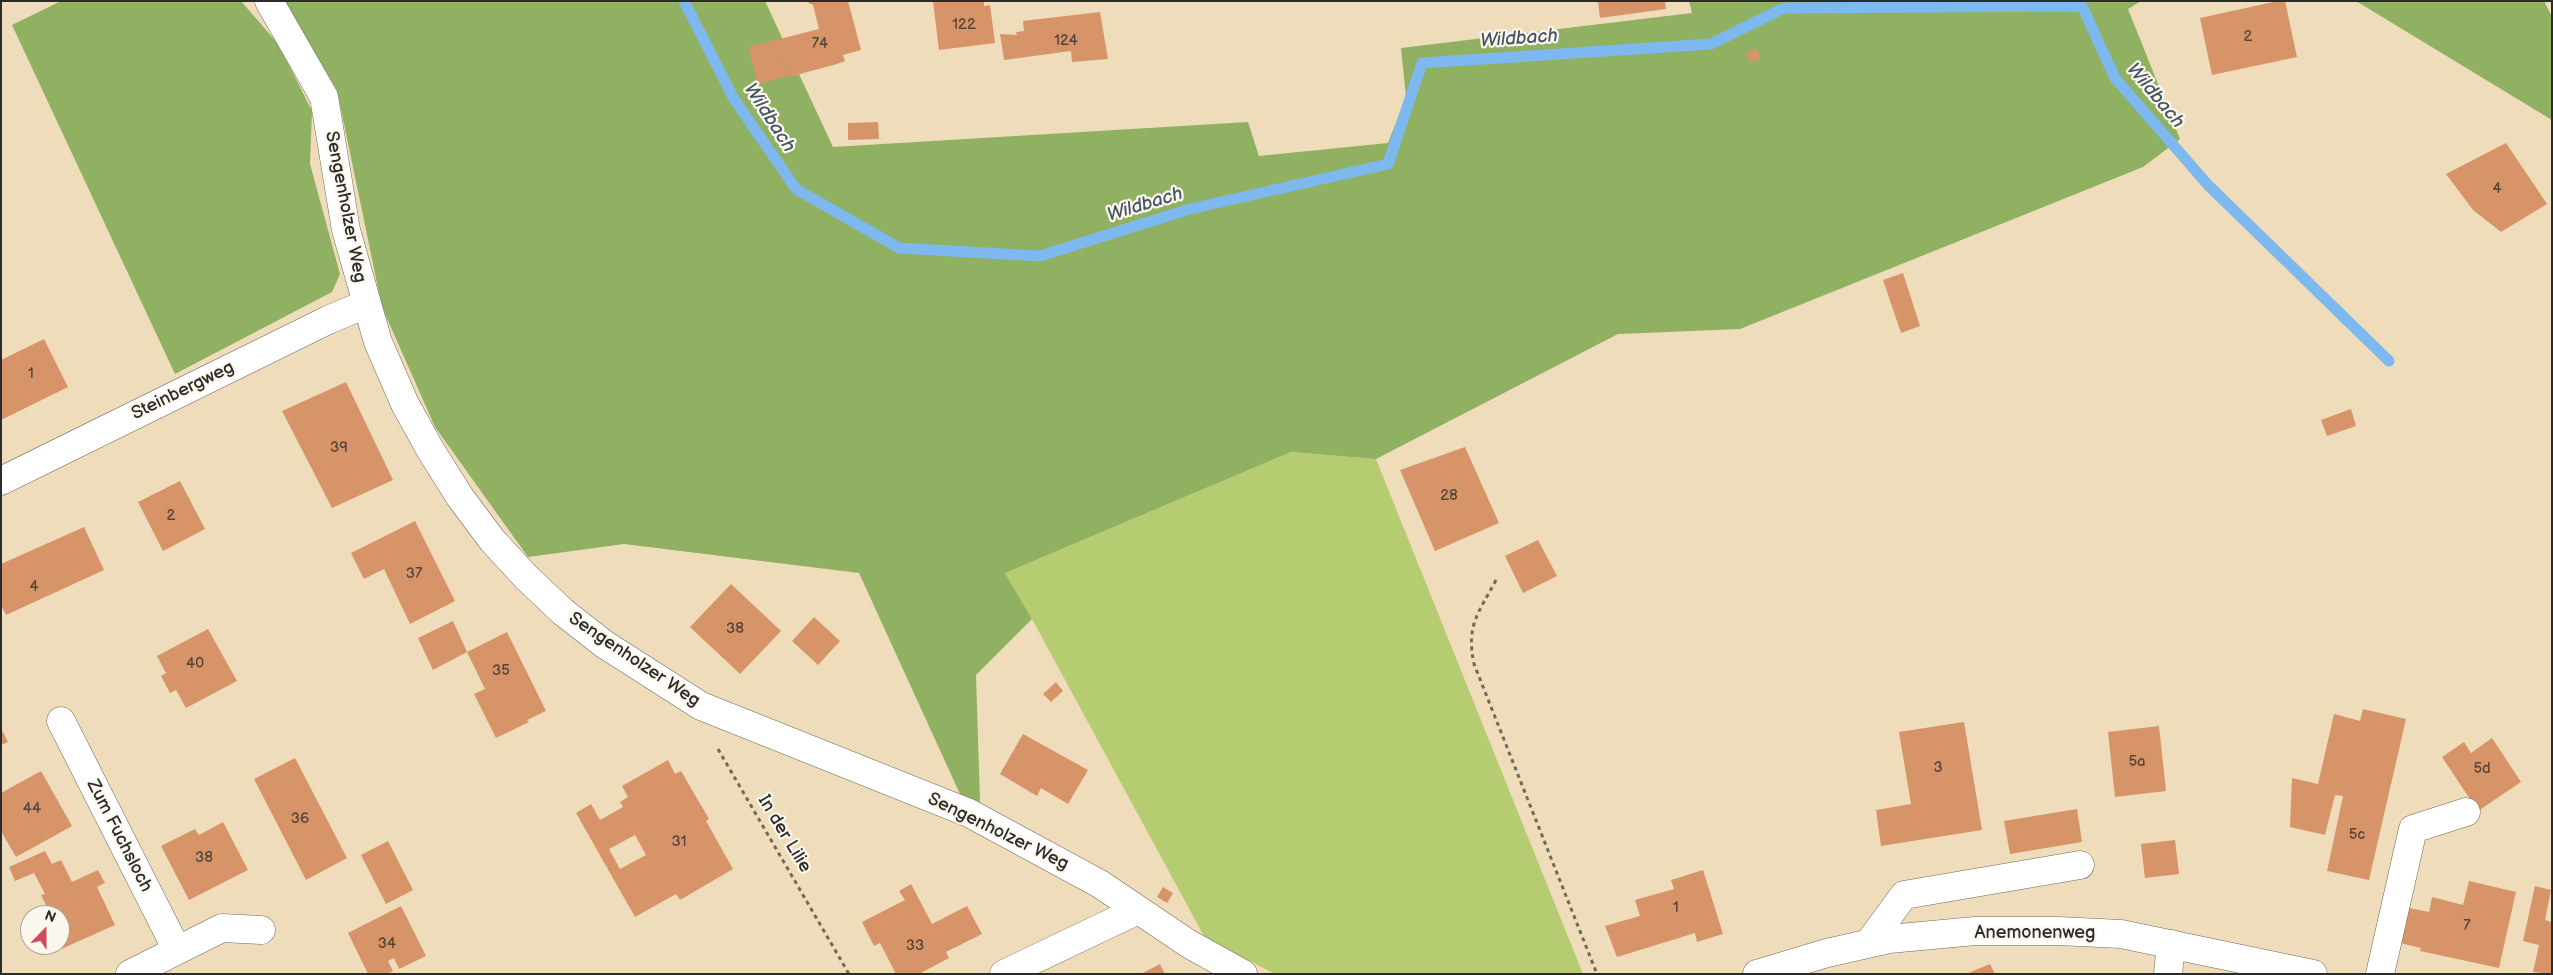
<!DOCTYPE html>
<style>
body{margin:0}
#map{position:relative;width:2553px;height:975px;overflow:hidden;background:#efdcba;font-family:"Balsamiq Sans",sans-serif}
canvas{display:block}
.frame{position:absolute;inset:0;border:2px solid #2b2b2b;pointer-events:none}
.north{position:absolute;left:20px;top:905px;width:50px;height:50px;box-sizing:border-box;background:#fbf7ec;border:1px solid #a8a59f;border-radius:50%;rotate:22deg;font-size:14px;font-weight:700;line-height:20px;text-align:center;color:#2b2b2b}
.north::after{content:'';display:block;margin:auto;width:18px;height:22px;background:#d1495b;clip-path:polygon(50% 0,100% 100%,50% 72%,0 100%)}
</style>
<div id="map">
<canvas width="2553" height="975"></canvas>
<div class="frame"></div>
<div class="north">N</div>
</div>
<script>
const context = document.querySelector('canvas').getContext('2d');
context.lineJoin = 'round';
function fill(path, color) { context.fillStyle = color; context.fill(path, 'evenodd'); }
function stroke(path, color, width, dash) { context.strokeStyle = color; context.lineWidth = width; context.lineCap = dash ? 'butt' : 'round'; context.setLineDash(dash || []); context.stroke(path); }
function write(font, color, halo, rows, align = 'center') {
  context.font = font + ' "Balsamiq Sans",sans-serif'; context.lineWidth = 4.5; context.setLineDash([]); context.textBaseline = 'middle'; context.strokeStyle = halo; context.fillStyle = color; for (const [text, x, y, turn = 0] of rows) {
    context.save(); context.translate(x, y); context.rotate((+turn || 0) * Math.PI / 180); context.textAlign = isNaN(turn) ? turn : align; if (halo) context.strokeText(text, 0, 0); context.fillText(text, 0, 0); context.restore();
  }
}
const green = new Path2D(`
 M1291,452L1376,459L1583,974H1275L1205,938L1032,619L1005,573Z`);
const forest = new Path2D(`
 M61,1H241L279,45L312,111L310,164L340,274L332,292L175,374L12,25Z
 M282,1H765L833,147L1248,122L1259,156L1388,143L1406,97L1401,48L1692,13L1689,1H2141L2128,9L2180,139L2143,167L1740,329L1618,334L1376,459L1291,452L1005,573L1032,619L976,675L980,802L960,794L859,573L624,544L528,557L435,427L382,307L337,90Z
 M2356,1H2544L2552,17V120Z`);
const stream = new Path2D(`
 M684,1L734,99L796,189L899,248L1040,256L1190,209L1388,164L1422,63L1711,44L1784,8L2082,6L2115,78L2208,185L2389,361`);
const building = new Path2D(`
 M805,1H848L861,50L843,55L845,61L837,64L789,77L778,41L788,76L758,84L748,47L819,29L813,5Z
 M933,1H984V6L990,5L995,43L939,50Z
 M1598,1H1665L1666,9L1600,18Z
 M2278,1H2285L2297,57L2212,75L2200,18Z
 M1100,12L1108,59L1072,62L1071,51L1004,60L1000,34L1017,35L1016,32L1024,31L1023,21Z
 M1758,49L1760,60L1749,62L1747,51Z
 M878,122L879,139L848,140V123Z
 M2506,143L2547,204L2501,232L2473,210L2446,174Z
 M1903,273L1920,326L1901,333L1883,280Z
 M44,339L68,387L1,420V360Z
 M346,382L393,480L332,508L282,411Z
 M2351,409L2356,426L2327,436L2321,420Z
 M1465,447L1499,523L1435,551L1400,470Z
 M180,481L205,529L163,551L138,502Z
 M415,521L455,601L410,624L384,569L364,579L351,553Z
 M84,527L104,570L6,615L1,605V564Z
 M1538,540L1557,576L1523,593L1505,556Z
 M731,584L781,631L740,674L690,627Z
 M814,617L840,641L818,665L792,641Z
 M453,621L467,652L433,670L418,638Z
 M208,629L237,681L186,708L176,690L170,693L161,676L166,673L157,656Z
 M507,632L546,711L527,720L529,722L496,738L474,694L485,689L467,652Z
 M1056,682L1063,691L1051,702L1043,694Z
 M2363,709L2406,719L2369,880L2327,871L2343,796L2335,795L2325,835L2290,827L2292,778L2318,784L2334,714L2360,721Z
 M1964,722L1982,830L1881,846L1876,810L1911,804L1899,732Z
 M2159,726L2166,791L2115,797L2108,732Z
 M1,728L8,742L1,745Z
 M1023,734L1088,770L1068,804L1041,788L1037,796L1000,774Z
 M2492,738L2521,782L2478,811L2442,757L2464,742L2471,753Z
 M295,758L347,858L306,880L254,779Z
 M668,760L675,774L681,771L709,819L706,821L733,869L680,900L676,894L635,917L576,813L591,804L600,820L623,807L620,802L628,797L622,786ZM635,835L646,855L620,869L609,849Z
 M41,771L72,826L16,857L1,831V793Z
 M2077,809L2082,842L2010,854L2004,821Z
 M223,822L248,870L189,900L161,846L195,829L199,835Z
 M2175,840L2179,874L2145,878L2141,844Z
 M388,841L413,890L386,904L361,855Z
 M45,851L52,864L61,860L72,882L98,870L105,883L97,887L115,925L59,950L57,945H60V915H51L41,895L45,894L34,873L15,881L9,867Z
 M1703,870L1723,934L1697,942L1695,933L1617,957L1605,926L1640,916L1635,900L1674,889L1671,880Z
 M2469,881L2516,892L2499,968L2420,951L2421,948L2392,941L2400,906L2429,912L2432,897L2463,905Z
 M911,884L932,924L967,906L982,934L946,952L949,958L919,974H896L880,943L874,946L862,922L905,900L899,891Z
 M2535,886L2551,890L2545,920L2552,922V974L2533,972L2539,945L2523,941Z
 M1163,887L1173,893L1167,903L1157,897Z
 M401,906L426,956L399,969L394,958L388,961L393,971L387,974H368L348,933Z
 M1160,964L1165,974H1141Z
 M1990,964L1995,974H1966Z`);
const path = new Path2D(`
 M1496,580C1478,614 1466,625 1474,664L1597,974
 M718,749L849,974`);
const minor = new Path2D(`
 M269,1L324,97L346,230L378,342L405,404L431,451L460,497L492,540L526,577L563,612L604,644L701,706L969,813L1100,884L1189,944L1243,974
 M1,481L328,320L366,304
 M61,721L177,950
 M1868,944L1904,895L2080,865
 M130,974L222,928L261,930
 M1004,974L1138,910
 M1757,974L1827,953L1889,939L1975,931H2058L2121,934L2313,974
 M2168,974L2171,944
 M2380,974L2413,829L2466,812`);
const numberNames = [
 ["122",964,25],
 ["2",2248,37],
 ["124",1066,41],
 ["74",820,44],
 ["4",2497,189],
 ["1",31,374],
 ["39",339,448],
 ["28",1449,496],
 ["2",171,516],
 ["37",414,574],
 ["4",34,587],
 ["38",735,629],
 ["40",195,664],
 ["35",501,671],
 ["5a",2137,762],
 ["3",1938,768],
 ["5d",2482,769],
 ["44",32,809],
 ["36",300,819],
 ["5c",2357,835],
 ["31",679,842],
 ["38",204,858],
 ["1",1676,908],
 ["7",2467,926],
 ["34",387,944],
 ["33",915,946]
];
const streetNames = [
 ["Sengenholzer Weg",345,207,79],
 ["Steinbergweg",183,391,-26],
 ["Sengenholzer Weg",634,660,34],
 ["Sengenholzer Weg",998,832,26],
 ["In der Lilie",784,834,59],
 ["Zum Fuchsloch",119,836,63],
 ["Anemonenweg",2035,933]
];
const waterNames = [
 ["Wildbach",1519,39,-4],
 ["Wildbach",2155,96,50],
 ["Wildbach",769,118,57],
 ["Wildbach",1145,205,-17]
];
fill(green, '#b6cc70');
fill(forest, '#90b062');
stroke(stream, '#7db8ee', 11);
fill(building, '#d79468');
stroke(minor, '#70695d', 29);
stroke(path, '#70695d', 3, [4, 4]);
stroke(minor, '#fff', 28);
write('15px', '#56453a', null, numberNames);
write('18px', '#2b2b2b', '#fbf7ec', streetNames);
write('italic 19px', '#456', '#fbf7ec', waterNames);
</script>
